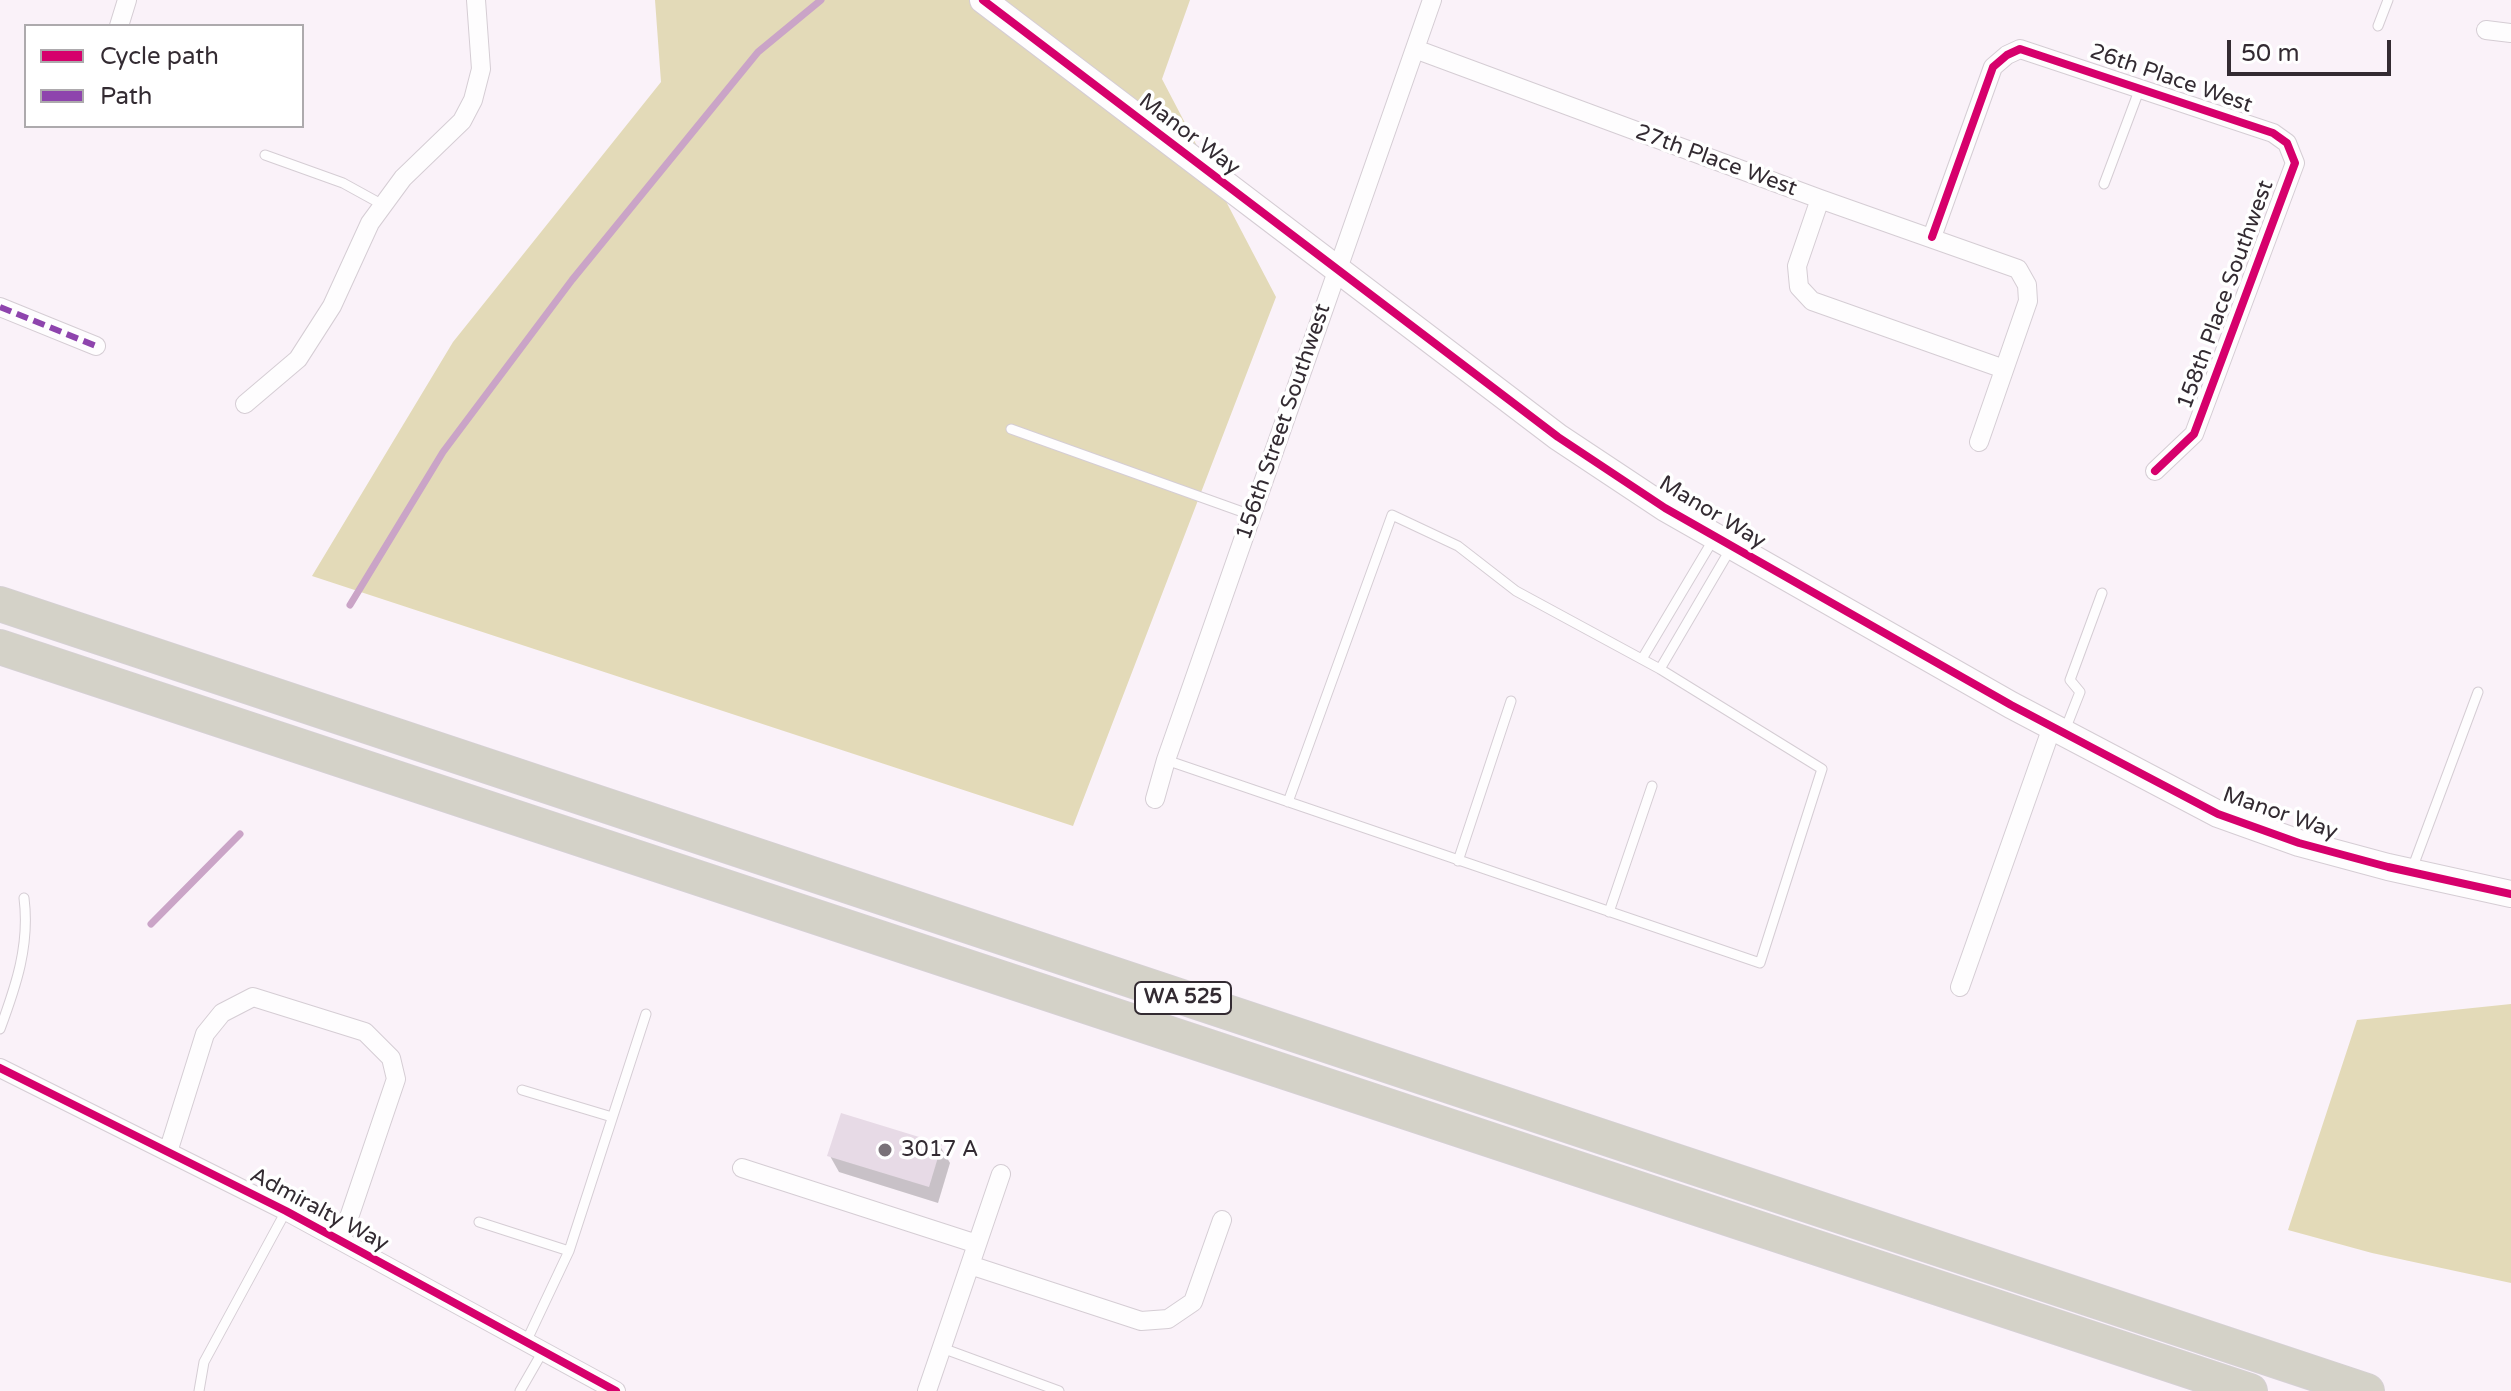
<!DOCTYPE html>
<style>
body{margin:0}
#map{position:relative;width:2511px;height:1391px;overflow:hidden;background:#faf2f9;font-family:"Varela Round",sans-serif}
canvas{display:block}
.legend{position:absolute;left:24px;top:24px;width:280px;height:104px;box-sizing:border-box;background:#fff;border:2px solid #adaaad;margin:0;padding:10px 14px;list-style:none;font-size:24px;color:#332b32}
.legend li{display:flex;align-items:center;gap:16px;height:40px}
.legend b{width:40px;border:2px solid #adaaad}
.scale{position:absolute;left:2227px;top:40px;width:164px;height:36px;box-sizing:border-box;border:4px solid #332b32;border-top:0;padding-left:10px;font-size:24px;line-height:28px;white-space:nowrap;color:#332b32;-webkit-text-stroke:6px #fff;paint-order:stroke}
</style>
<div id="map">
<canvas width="2511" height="1391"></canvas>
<ul class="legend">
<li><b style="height:10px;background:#d6006c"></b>Cycle path</li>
<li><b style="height:10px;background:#8e44ad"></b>Path</li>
</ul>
<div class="scale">50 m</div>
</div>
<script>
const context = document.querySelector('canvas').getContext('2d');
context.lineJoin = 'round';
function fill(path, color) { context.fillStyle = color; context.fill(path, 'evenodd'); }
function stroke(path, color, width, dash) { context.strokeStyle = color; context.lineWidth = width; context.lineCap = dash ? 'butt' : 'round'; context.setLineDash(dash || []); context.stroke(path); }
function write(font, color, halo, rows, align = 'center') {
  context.font = font + ' "Varela Round",sans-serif'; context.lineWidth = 7; context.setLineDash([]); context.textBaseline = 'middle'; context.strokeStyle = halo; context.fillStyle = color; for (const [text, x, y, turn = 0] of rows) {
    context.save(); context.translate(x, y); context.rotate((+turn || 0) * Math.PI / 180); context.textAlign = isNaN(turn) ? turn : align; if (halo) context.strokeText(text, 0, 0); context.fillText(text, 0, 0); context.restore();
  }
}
const green = new Path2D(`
 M655,0H1190L1162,79L1276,297L1073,826L312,576L453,342L661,82Z
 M2511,1004V1283L2372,1253L2288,1230L2357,1020Z`);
const shadow = new Path2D(`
 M940,1146L950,1163L938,1203L839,1172L830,1156Z`);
const stream = new Path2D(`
 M350,605L443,452L572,280L758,52L821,0
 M151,924L240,834`);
const building = new Path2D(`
 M841,1113L942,1144L929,1187L827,1156Z`);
const lane = new Path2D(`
 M2378,26L2388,0
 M265,155L343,183L383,205
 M2104,184L2140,88
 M1011,429L1251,515
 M1642,659L1713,540
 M1660,669L1731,548
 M2065,730L2080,692L2070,680L2102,593
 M1166,760L1760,963L1822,769L1660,669L1516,591L1458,546L1392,515L1288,802
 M1458,861L1511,701
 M2412,869L2478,692
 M1609,912L1652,786
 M0,1029C16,986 30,945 24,898
 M522,1090L612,1117
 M479,1222L569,1251
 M526,1342L569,1251L646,1014
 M942,1348L1059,1391
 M199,1391L204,1362L286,1211
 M520,1391L543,1351`);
const street = new Path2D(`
 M119,26L127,0
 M2486,30L2511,33
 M1415,49L1820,199L2018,269L2027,285L2028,301L1979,442
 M1820,199L1797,266L1799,287L1812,301L2004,369
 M1932,237L1993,67L2007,55L2020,49L2273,133L2287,143L2295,163L2194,434L2155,471
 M0,307L96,346
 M245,404L298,359L332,306L370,223L403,178L462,121L473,100L481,69L476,0
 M1155,799L1166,760L1432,0
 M1960,987L2052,727
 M0,1068L286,1211L616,1391
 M168,1152L205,1034L222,1013L253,997L365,1032L391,1058L396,1079L341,1241
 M742,1168L977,1244
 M970,1265L1141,1321L1168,1319L1193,1302L1222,1220
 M927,1391L1001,1174`);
const secondary = new Path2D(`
 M983,0L1558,437L1665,508L2011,705L2218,814L2299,843L2388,867L2511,894`);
const highway = new Path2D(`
 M0,604L2367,1391
 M0,647L2250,1391`);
const quiet = new Path2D(`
 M0,307L96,346`);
const cycleway = new Path2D(`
 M983,0L1558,437L1665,508L2011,705L2218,814L2299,843L2388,867L2511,894
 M1932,237L1993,67L2007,55L2020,49L2273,133L2287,143L2295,163L2194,434L2155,471
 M0,1068L286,1211L616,1391`);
const markers = [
 [885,1150,8,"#797178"]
];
const shields = [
 [1183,998,96]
];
const shieldNames = [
 ["WA 525",1183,998]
];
const streetNames = [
 ["26th Place West",2171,79,19],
 ["Manor Way",1189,135,37],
 ["27th Place West",1716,161,20],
 ["158th Place Southwest",2226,295,-70],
 ["156th Street Southwest",1284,422,-71],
 ["Manor Way",1712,513,31],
 ["Manor Way",2280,814,19],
 ["Admiralty Way",319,1210,28]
];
const poiNames = [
 ["3017 A",901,1150]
];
fill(green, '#e3dab8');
fill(shadow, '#0003');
stroke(stream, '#caa4c7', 7);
fill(building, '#e7dae6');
stroke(lane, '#d5cdd4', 11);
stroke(street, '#d5cdd4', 20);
stroke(secondary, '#d5cdd4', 28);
stroke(highway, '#d5d0d4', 36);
stroke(lane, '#fefdfe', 9);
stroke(street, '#fefdfe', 18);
stroke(secondary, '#fefdfe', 26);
stroke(highway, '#d4d2c8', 34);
stroke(quiet, '#8e44ad', 6, [12, 6]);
stroke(cycleway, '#d6006c', 8);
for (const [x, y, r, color] of markers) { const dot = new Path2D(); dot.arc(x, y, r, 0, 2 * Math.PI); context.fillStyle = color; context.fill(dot); stroke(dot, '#fff', 3); }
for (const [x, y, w] of shields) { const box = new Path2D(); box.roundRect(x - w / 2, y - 16, w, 32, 6); context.fillStyle = '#fff'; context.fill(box); stroke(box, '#332b32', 2); }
write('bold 20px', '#332b32', null, shieldNames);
write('22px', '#332b32', '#fff', streetNames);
write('22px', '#332b32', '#fff', poiNames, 'left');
</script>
